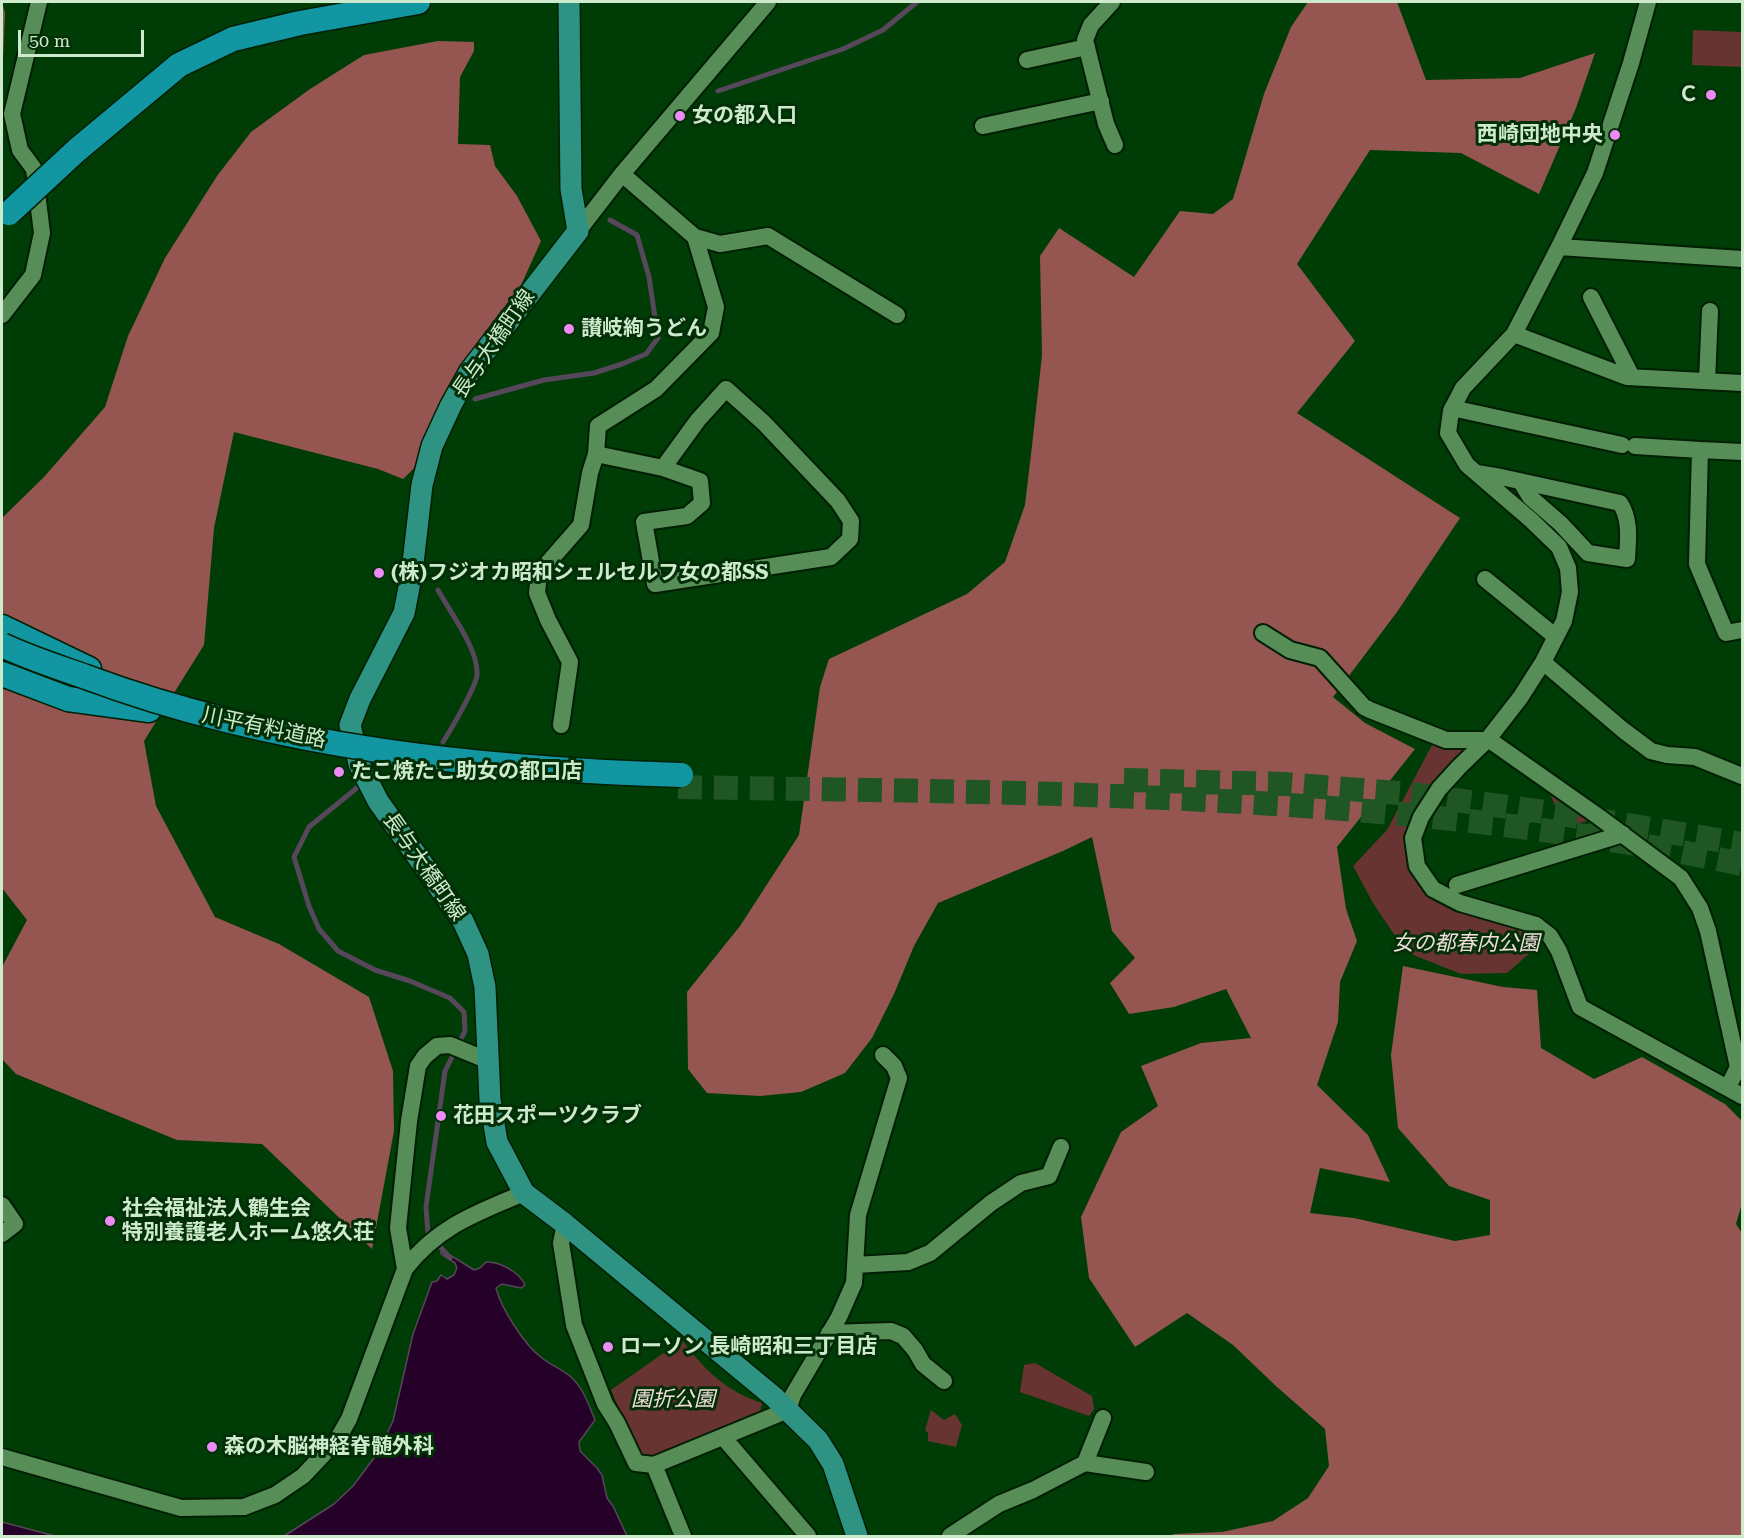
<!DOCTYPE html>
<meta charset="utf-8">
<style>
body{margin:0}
#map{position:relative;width:1744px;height:1538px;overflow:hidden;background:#003c05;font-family:"Roboto Serif",serif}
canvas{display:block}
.frame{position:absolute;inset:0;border:3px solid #cdeacc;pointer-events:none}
.scale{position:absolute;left:18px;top:30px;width:126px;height:27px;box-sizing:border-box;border:3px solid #cdeacc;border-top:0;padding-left:8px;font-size:18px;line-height:21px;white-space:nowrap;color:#cdeacc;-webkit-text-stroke:4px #032f07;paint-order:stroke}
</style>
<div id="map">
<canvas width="1744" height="1538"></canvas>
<div class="frame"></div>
<div class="scale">50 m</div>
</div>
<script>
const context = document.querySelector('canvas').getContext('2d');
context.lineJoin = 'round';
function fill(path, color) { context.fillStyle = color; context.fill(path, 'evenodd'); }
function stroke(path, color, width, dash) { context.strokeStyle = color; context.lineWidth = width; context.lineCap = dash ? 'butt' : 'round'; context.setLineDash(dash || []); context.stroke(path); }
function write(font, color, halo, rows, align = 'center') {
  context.font = font + ' "Roboto Serif","Noto Sans JP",serif'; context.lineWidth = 6; context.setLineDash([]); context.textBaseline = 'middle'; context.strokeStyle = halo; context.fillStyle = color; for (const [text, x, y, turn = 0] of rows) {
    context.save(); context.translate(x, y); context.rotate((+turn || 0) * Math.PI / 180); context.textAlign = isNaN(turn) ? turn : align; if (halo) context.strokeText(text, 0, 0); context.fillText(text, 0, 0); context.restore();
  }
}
const green = new Path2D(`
 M1693,30L1742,32V67L1692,65Z
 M1433,743L1445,750L1469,747L1418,803L1405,839L1426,893L1446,906L1463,912L1535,933L1545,940L1507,973L1461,974L1406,952L1373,903L1353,866L1387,830Z
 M1550,794L1592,820L1564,826Z
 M682,1340C705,1370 725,1391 762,1403L760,1412L654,1457L639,1455L611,1390Z
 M1035,1363L1092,1396L1094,1409L1089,1416L1020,1392L1024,1365Z
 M931,1410L944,1420L955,1414L962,1425L956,1447L928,1441V1433L925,1430Z`);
const forest = new Path2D(`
 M2,2L5,13L2,82Z
 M1308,2H1397L1426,80L1520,78L1595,53L1576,108L1539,194L1461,153L1370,150L1297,264L1355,341L1297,413L1460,518L1397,612L1333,697L1365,723L1415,749L1337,847L1346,909L1357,941L1340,982L1338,1022L1317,1085L1368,1135L1390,1182L1320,1168L1310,1213L1354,1218L1455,1241L1490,1235V1200L1449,1186L1398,1128L1391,1055L1403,966L1503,987L1537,990L1541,1048L1594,1079L1642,1057L1725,1104L1742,1121V1203L1736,1224L1742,1233V1536H1170L1174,1534L1222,1532L1273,1521L1308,1498L1329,1466L1325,1429L1277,1387L1233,1345L1187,1313L1135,1347L1089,1278L1081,1217L1121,1132L1158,1106L1141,1066L1201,1043L1251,1038L1226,989L1174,1007L1129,1014L1110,983L1135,958L1112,931L1092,837L1063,851L938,903L914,946L894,994L872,1038L845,1073L801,1092L760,1096L707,1093L688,1069L687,992L740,926L799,835L820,687L829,659L967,594L1005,562L1025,505L1032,446L1042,355L1040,256L1059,228L1134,277L1180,211L1213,214L1233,199L1264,94L1291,27Z
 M438,41L474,42V51L460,77L458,144L490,145L495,166L517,196L541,241L512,305L433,450L403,479L378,469L234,432L214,528L204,645L144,741L156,806L215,917L279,944L369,997L393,1071L394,1131L372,1249L262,1144L177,1140L16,1074L2,1059V967L27,920L2,888V518L44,477L105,407L128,336L165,258L217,176L251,132L310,89L364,55Z`);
const water = new Path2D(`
 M441,1252L447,1253L474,1270L480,1268L486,1262C500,1261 520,1273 525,1285L521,1288L502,1284L496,1288C501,1308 525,1346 542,1358C552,1366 563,1369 573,1379C584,1390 589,1406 595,1420L579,1442L580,1451L597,1468L602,1475L607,1498L613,1506L627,1536H284L334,1504L353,1486L377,1454L393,1421L413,1334L432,1282L437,1281L441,1275L447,1279L454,1275L457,1268L455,1263L441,1254Z
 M2,1522L55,1536H2Z`);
const stream = new Path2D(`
 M718,91L843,49L883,30L917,2
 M475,399L544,380L594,373L622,364L646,354L658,338L649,277L637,235L610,220
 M438,590C450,612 479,650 477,675C476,687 450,731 443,742
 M358,787L309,827L294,857L309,906L319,929L338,951L375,970L410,981L450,998L464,1012L465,1031L445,1071L426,1207L428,1233L450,1258`);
const highwayTunnel = new Path2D(`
 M1124,780L1284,784L1411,794L1567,815L1742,844
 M678,787C1033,793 1393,791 1742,864`);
const minor = new Path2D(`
 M1112,2L1091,25L1085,40L1106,124L1115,145
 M1648,2L1631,63L1595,173L1559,247L1514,334L1463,388L1451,411L1448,433L1467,465L1531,520L1559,547L1568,568L1570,592L1564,621L1543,662L1520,698L1488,739L1459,767L1439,789L1421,817L1413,838L1417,866L1433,889L1460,903L1536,925L1550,936L1559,951L1580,1007L1742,1096
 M1027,60L1087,47
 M983,126L1101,101
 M622,174L695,237L720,244L768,236L897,315
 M578,231L622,174L768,2
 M1559,247L1742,259
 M1591,297L1632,377
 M2,315L33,275L42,233L34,169L20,150L12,114L39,2
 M1514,334L1627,377L1742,383
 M1707,381L1710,311
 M726,389L764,423L838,501L851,521L850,539L831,557L655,584L644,522L687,516L702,503L700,481L663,468L698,420Z
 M1452,408L1622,445
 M1635,446L1700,450
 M1742,452L1700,450L1697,564L1726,633L1742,630
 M596,454L663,468
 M1477,473L1501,477L1620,503C1631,520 1628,540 1627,559L1588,553L1561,524L1530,497L1521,482
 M1485,579L1556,637
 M1263,633L1290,650L1320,658L1364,707L1370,710L1446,740H1487
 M1543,662L1623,730L1651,751L1667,755L1695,757L1742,776
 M561,725L570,662L548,620L537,593L539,573L581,525L590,473L596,454L598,426L656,389L711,333L716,307L695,237
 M1488,739L1599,817L1681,878L1700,908L1708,931L1738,1067L1728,1087
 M1457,885L1623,834
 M2,1205L15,1224L2,1234
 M565,1224L561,1243L574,1325L605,1404L617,1423L636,1463L654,1465
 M855,1265L908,1262L930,1253L991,1203L1021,1183L1049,1176L1061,1147
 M405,1269L398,1228L409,1121L418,1066L425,1056L437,1046L450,1045L489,1061
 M829,1333L891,1331L903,1336L915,1350L923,1364L944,1381
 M723,1437L808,1536
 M2,1457L181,1508L244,1507L275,1495L303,1476L337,1440L349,1419L405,1269C437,1227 476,1213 524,1193
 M1085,1463L1103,1418
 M683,1536L654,1465L788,1410L793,1395L839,1317L854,1283L858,1215L899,1078L894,1066L883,1055
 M950,1536L999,1504L1033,1490L1085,1463L1146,1472`);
const major = new Path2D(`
 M569,2L571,189L578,231L470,371L451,405L432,446L422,485L412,572L404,613L360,699L350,725L359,764L378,801L463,921L478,954L485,987L490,1100L497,1142L524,1193L565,1224L774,1397L818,1440L833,1464L857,1536`);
const highway = new Path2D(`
 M77,150L179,65L233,39L300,23L418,2
 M2,627L89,669
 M2,674L68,699L149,710`);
const highwayBridge = new Path2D(`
 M9,213L77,150
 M2,645C29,658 58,667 86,677C277,748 479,769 681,775`);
const markers = [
 [1711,95,6,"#ef8bf7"],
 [680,116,6,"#ef8bf7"],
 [1615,135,6,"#ef8bf7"],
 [569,329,6,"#ef8bf7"],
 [379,573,6,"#ef8bf7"],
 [339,772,6,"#ef8bf7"],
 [441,1116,6,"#ef8bf7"],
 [110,1221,6,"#ef8bf7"],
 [608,1347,6,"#ef8bf7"],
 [212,1447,6,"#ef8bf7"]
];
const poiNames = [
 ["Ｃ",1699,95,"right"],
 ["女の都入口",692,116],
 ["西崎団地中央",1603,135,"right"],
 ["讃岐絢うどん",581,329],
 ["(株)フジオカ昭和シェルセルフ女の都SS",391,573],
 ["たこ焼たこ助女の都口店",351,772],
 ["花田スポーツクラブ",453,1116],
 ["社会福祉法人鶴生会",122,1209],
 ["特別養護老人ホーム悠久荘",122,1233],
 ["ローソン 長崎昭和三丁目店",620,1347],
 ["森の木脳神経脊髄外科",224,1447]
];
const streetNames = [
 ["長与大橋町線",494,344,-55],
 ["川平有料道路",264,728,12],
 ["長与大橋町線",424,867,55]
];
const parkNames = [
 ["女の都春内公園",1466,944],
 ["園折公園",673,1400]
];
fill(green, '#683431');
fill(forest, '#955551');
fill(water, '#250129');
stroke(water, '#57475a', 1.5);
stroke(stream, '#57475a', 5);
stroke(highwayTunnel, '#1f5623', 24, [24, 12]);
stroke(minor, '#021e04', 20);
stroke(major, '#021e04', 24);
stroke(highway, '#021e04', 27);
stroke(minor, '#578e57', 16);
stroke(major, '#2e9383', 21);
stroke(highway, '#1296a1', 24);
stroke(highwayBridge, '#021e04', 27, []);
stroke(highwayBridge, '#1296a1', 24);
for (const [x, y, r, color] of markers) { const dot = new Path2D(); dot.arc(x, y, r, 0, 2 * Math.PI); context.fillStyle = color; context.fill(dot); stroke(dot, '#032f07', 2); }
write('bold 21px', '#cdeacc', '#032f07', poiNames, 'left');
write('21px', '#cdeacc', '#032f07', streetNames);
write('italic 21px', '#f1dddb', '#032f07', parkNames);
</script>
